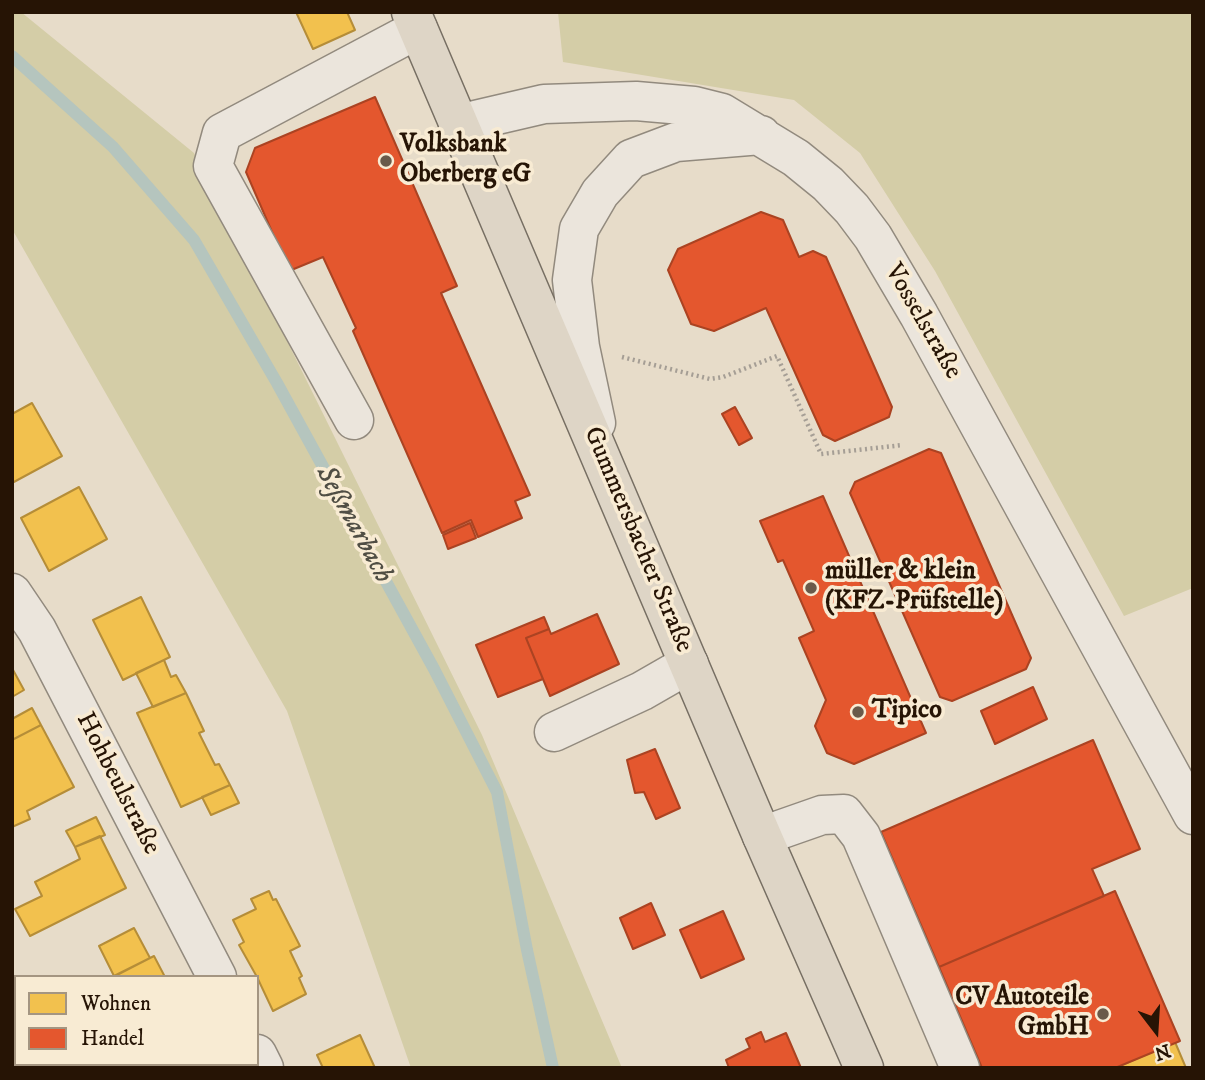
<!DOCTYPE html>
<meta charset="utf-8">
<style>
body{margin:0}
#map{position:relative;width:1205px;height:1080px;overflow:hidden;background:#e7dcc9;font-family:"IM FELL DW Pica",serif}
canvas{display:block}
.frame{position:absolute;inset:0;border:14px solid #261405;pointer-events:none}
.legend{position:absolute;left:14px;top:975px;width:245px;height:91px;box-sizing:border-box;background:#f8ebd3;border:2px solid #a49581;margin:0;padding:9px 12px;list-style:none;font-size:21px;color:#261405}
.legend li{display:flex;align-items:center;gap:14px;height:35px}
.legend b{width:35px;border:2px solid #a49581}
.north{position:absolute;left:1121px;top:996px;width:70px;height:70px;-webkit-text-stroke:5px #f8ebd3;paint-order:stroke;rotate:163deg;font-size:19px;font-weight:700;line-height:28px;text-align:center;color:#261405}
.north::after{content:'';display:block;margin:auto;width:24px;height:32px;background:#261405;clip-path:polygon(50% 0,100% 100%,50% 72%,0 100%)}
</style>
<div id="map">
<canvas width="1205" height="1080"></canvas>
<div class="frame"></div>
<ul class="legend">
<li><b style="height:19px;background:#f2c14e"></b>Wohnen</li>
<li><b style="height:19px;background:#e4572e"></b>Handel</li>
</ul>
<div class="north">N</div>
</div>
<script>
const context = document.querySelector('canvas').getContext('2d');
context.lineJoin = 'round';
function fill(path, color) { context.fillStyle = color; context.fill(path, 'evenodd'); }
function stroke(path, color, width, dash) { context.strokeStyle = color; context.lineWidth = width; context.lineCap = dash ? 'butt' : 'round'; context.setLineDash(dash || []); context.stroke(path); }
function write(font, color, halo, rows, align = 'center') {
  context.font = font + ' "IM FELL DW Pica",serif'; context.lineWidth = 7; context.setLineDash([]); context.textBaseline = 'middle'; context.strokeStyle = halo; context.fillStyle = color; for (const [text, x, y, turn = 0] of rows) {
    context.save(); context.translate(x, y); context.rotate((+turn || 0) * Math.PI / 180); context.textAlign = isNaN(turn) ? turn : align; if (halo) context.strokeText(text, 0, 0); context.fillText(text, 0, 0); context.restore();
  }
}
const green = new Path2D(`
 M12,12H21L194,153L482,735L622,1068H411L287,711L12,229Z
 M558,12H1193V588L1124,616L935,271L860,153L794,100L563,62Z`);
const homes = new Path2D(`
 M296,12H347L355,30L313,49Z
 M32,403L62,456L12,483V414Z
 M79,487L107,539L49,571L21,518Z
 M141,597L170,657L123,680L93,620Z
 M164,660L171,677L176,675L186,693L153,707L136,673Z
 M12,668L24,690L12,697Z
 M186,693L204,731L199,733L215,765L219,764L230,785L181,807L137,713Z
 M32,708L41,725L12,740V719Z
 M41,725L74,787L27,811L30,819L12,827V740Z
 M230,785L239,803L211,815L202,797Z
 M96,817L105,835L75,847L66,831Z
 M100,836L126,888L30,936L15,909L42,896L35,882L80,859L75,847Z
 M269,891L273,900L276,899L300,946L290,951L302,976L299,978L306,994L273,1011L257,977L239,945L244,942L233,920L256,909L251,899Z
 M134,928L150,958L114,976L99,946Z
 M154,956L165,977H113L150,958Z
 M360,1035L375,1068H323L317,1055Z
 M1175,1042L1186,1068H1115Z
 M152,1064H193L194,1068H154Z
 M205,1064H215L217,1068H198Z`);
const shops = new Path2D(`
 M375,97L457,286L441,293L530,495L515,501L522,518L478,537L471,520L442,533L353,331L356,328L323,257L289,271L246,172L255,148Z
 M761,212L783,220L799,257L813,251L826,257L892,407L889,417L835,441L823,435L766,308L714,331L691,324L668,270L678,249Z
 M735,407L752,438L739,445L722,414Z
 M929,449L941,453L1031,658L1026,669L952,701L940,697L850,493L855,482Z
 M823,496L926,733L854,764L827,753L815,726L826,700L799,638L814,631L783,560L778,562L760,521Z
 M470,523L476,538L448,549L443,535Z
 M597,614L619,664L550,696L526,638L549,629L551,634Z
 M544,617L549,629L526,638L543,679L498,697L476,645Z
 M1033,687L1047,719L995,744L981,711Z
 M1093,740L1140,849L1092,869L1104,896L939,967L881,832Z
 M655,749L680,808L656,819L644,792L635,793L627,760Z
 M1115,891L1180,1041L1115,1068H982L939,967Z
 M651,903L665,935L633,949L620,918Z
 M723,911L744,959L701,978L680,930Z
 M761,1032L765,1042L786,1033L801,1068H729L726,1060L750,1048L746,1039Z`);
const stream = new Path2D(`
 M12,56L113,147L194,240L277,383L434,669L497,792L527,950L553,1068`);
const path = new Path2D(`
 M622,357L710,379L723,377L777,356L821,454L903,445`);
const minor = new Path2D(`
 M458,124L544,104L636,101L694,106L722,113L796,158L828,184L852,209L873,237L919,315L1193,815
 M354,420L213,166L222,133L418,29
 M596,423L580,347L572,280L579,229L600,193L631,159L676,142L761,135
 M12,593L37,630L217,977
 M554,732L642,691L689,664
 M762,836L822,815L844,814L861,836L960,1068
 M257,1054L264,1068`);
const major = new Path2D(`
 M411,12L762,836L864,1068`);
const markers = [
 [386,161,7,"#6a5a4a"],
 [811,588,7,"#6a5a4a"],
 [858,712,7,"#6a5a4a"],
 [1103,1014,7,"#6a5a4a"]
];
const poiNames = [
 ["Volksbank",400,146],
 ["Oberberg eG",400,176],
 ["müller & klein",825,573],
 ["(KFZ-Prüfstelle)",825,603],
 ["Tipico",872,712],
 ["CV Autoteile",1089,999,"right"],
 ["GmbH",1089,1029,"right"]
];
const streetNames = [
 ["Vosselstraße",922,322,60],
 ["Gummersbacher Straße",637,540,67],
 ["Hohbeulstraße",117,784,63]
];
const waterNames = [
 ["Seßmarbach",353,525,61]
];
fill(green, '#d4cda7');
fill(homes, '#f2c14e');
stroke(homes, '#b58d38', 2);
fill(shops, '#e4572e');
stroke(shops, '#ab4322', 2);
stroke(stream, '#b5c5be', 12);
stroke(minor, '#928a7e', 41);
stroke(major, '#776f63', 41);
stroke(path, '#a59e95', 4.5, [2, 3.5]);
stroke(minor, '#ebe5dc', 38);
stroke(major, '#ded5c6', 38);
for (const [x, y, r, color] of markers) { const dot = new Path2D(); dot.arc(x, y, r, 0, 2 * Math.PI); context.fillStyle = color; context.fill(dot); stroke(dot, '#f8ebd3', 2.5); }
write('bold 26px', '#261405', '#f8ebd3', poiNames, 'left');
write('26px', '#261405', '#f8ebd3', streetNames);
write('italic 28px', '#504e44', '#f8ebd3', waterNames);
</script>
